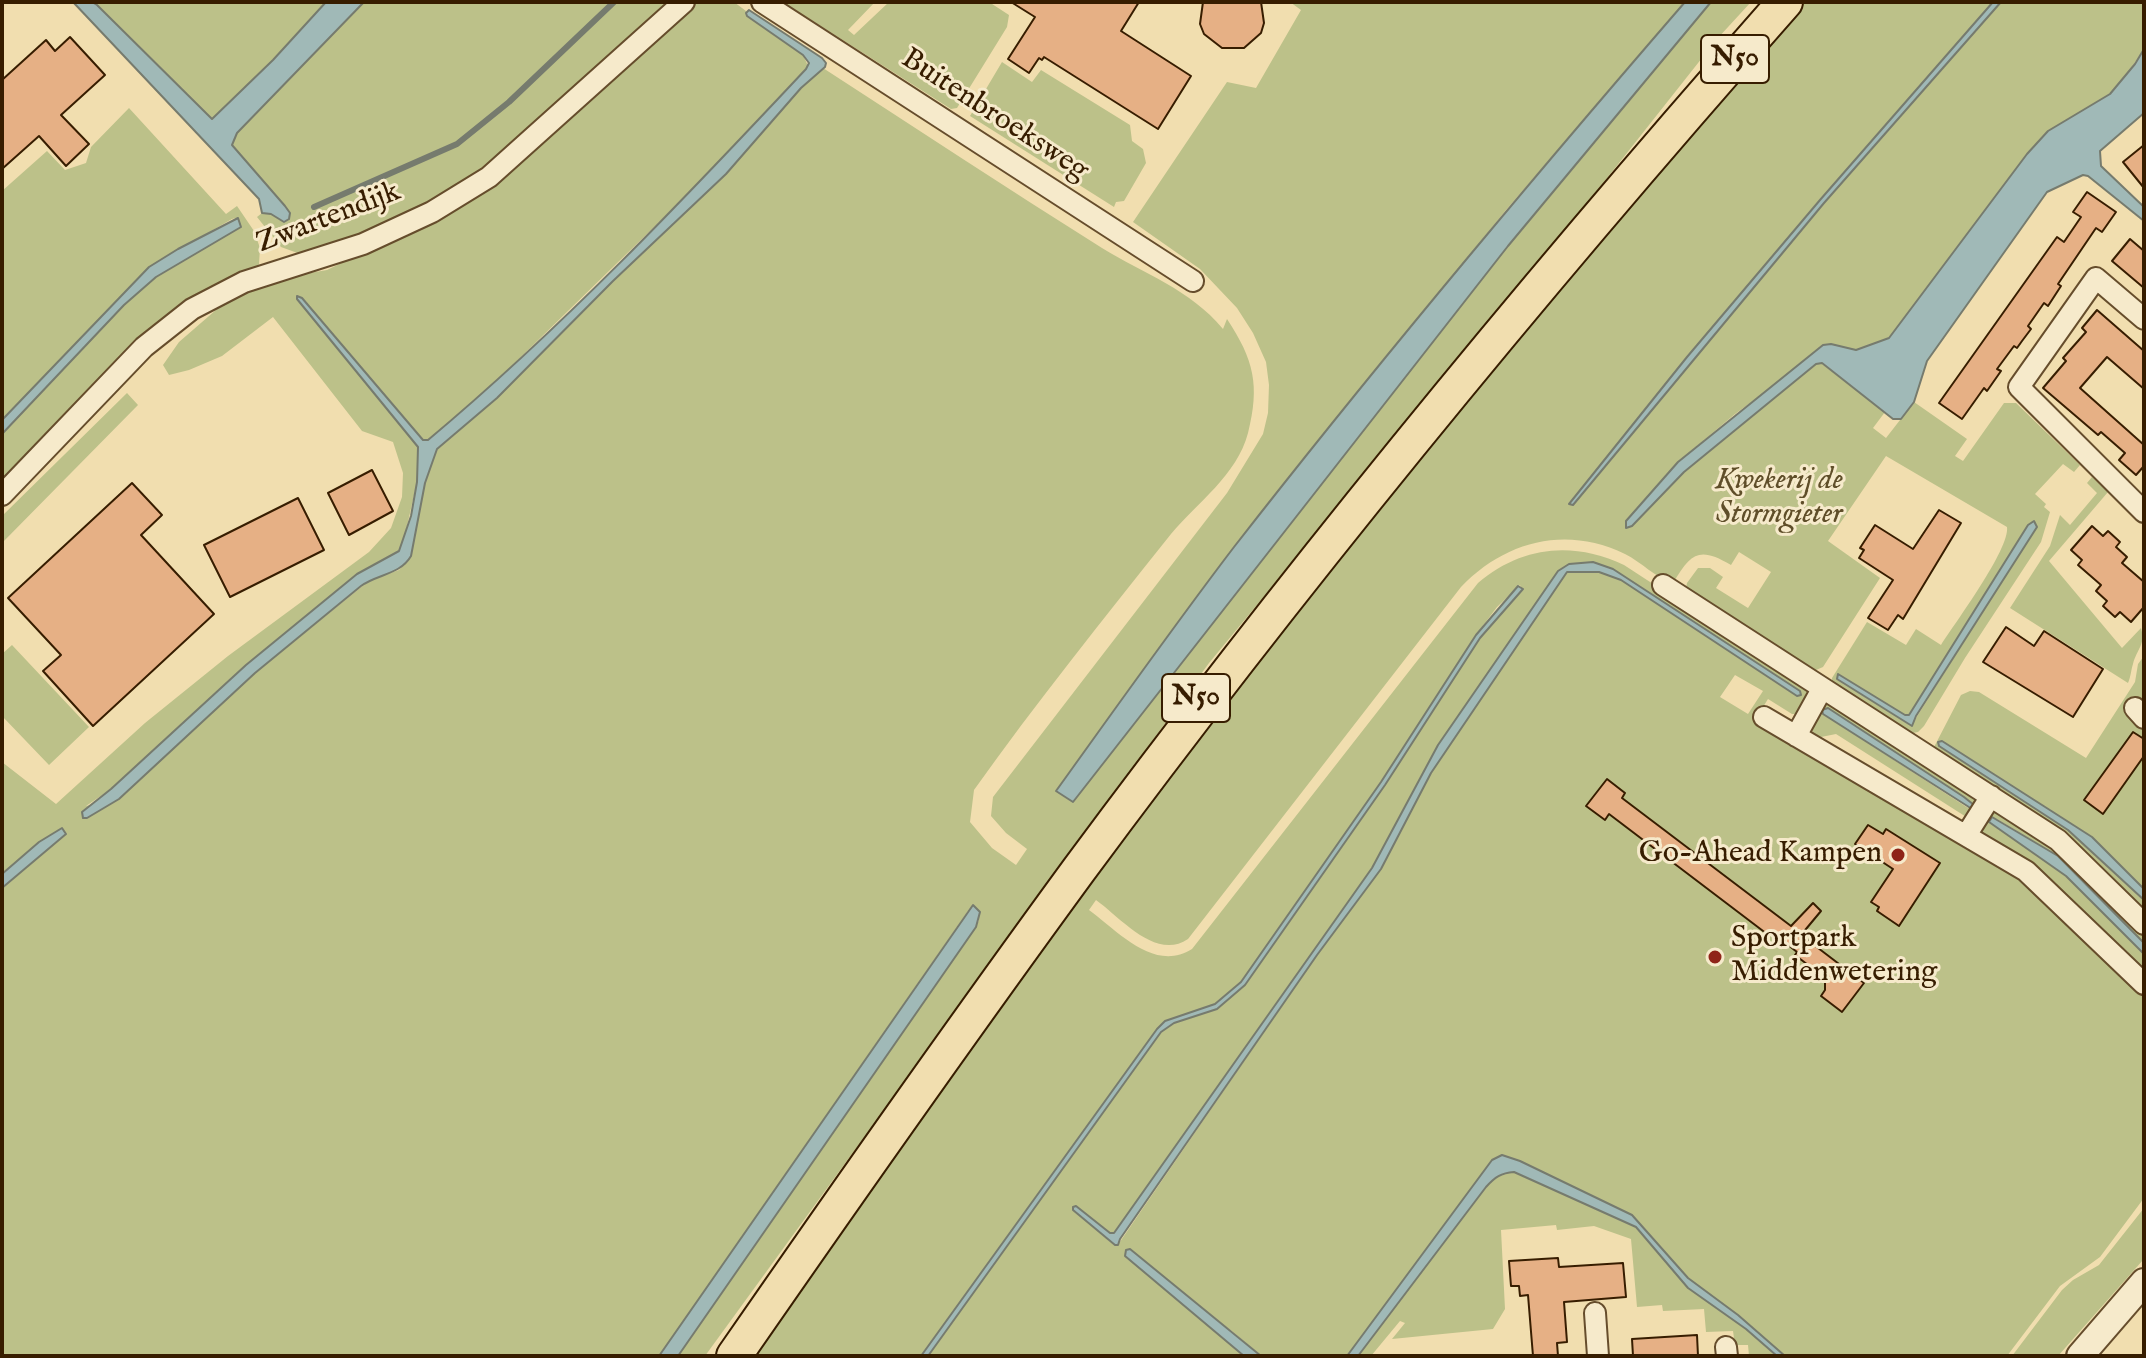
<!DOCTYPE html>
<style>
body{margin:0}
#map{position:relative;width:2146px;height:1358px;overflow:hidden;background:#f1deaf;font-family:"IM FELL English",serif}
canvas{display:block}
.frame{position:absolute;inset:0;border:4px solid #371d00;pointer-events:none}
</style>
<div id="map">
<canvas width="2146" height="1358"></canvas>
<div class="frame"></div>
</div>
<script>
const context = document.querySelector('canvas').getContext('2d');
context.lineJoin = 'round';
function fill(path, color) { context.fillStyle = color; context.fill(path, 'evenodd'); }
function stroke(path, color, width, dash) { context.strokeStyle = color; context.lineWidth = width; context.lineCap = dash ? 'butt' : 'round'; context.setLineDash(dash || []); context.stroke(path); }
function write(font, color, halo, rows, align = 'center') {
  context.font = font + ' "IM FELL English",serif'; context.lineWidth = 6; context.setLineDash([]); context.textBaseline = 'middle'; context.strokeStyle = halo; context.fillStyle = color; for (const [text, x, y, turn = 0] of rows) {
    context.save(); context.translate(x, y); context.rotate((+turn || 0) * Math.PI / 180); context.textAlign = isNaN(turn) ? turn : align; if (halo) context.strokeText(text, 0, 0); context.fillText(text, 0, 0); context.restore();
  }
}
const green = new Path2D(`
 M92,2H326L273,60L212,119Z
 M364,2H669L477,178L398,221L303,255L281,247L257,217L262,213H290L232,145L237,133Z
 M689,2H734L746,11L747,16L803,55L808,66L696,186L484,393L428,440H423L302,298L297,296L418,447L417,482L402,548L387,559L357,574L246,665L111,789L86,806L119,799L255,673L370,580L399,570L411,556L425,483L437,449L497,398L613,281L726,174L801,88L823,68C916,128 1008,189 1102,248C1144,274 1190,289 1223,329L1227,319C1254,360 1260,385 1248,433C1237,475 1197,503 1171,534C1104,618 1036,703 974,790L970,822L992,848L1016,865L1027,849L1006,833L991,816L993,797L1227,493L1263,434L1268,413L1269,385L1266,362L1253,333L1237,308L1200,269L1133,222L1227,82L1256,88L1301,10L1290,2H1685L1506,210L1375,372L1073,801L1508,246L1711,2H1751L1717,39L1551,249L1209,663L705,1356H678L976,927L979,920L968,911L659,1356H2V888L66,834L62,828L39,842L2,874V762L56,804L145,723L228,656L369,552L391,528L402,497L403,473L393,442L362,431L273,317L222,356L189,370L169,375L163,365L179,342L224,303L286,277L327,270L448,211Z
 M783,2H875L848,30L854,35L889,2H989L1009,15L1007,27L957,108L951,109Z
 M1793,2H1993L1820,200L1687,357L1569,504L1573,505L1824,203L2001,2H2144V49L2123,80L2110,94L2093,106L2048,131L2027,154L1889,338L1856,350L1831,344L1735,414L1678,462L1626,521L1632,526L1684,472L1816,364L1821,363L1885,412L1873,428L1886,438L1914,402L1967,439L1955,456L1963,461L2004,403H2016L2080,465L2074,472L2063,464L2035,494L2046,504L2044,507L2050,512L2041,542L1965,658L1924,726L1918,732L1908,734L1832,684V678L1867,622L1906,645L1916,629L1941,645C1955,623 2010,549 2007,527L1886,456L1828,541L1880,578L1823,667L1809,673L1685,593L1687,583L1698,568H1710L1723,577L1716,588L1748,608L1771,572L1739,552L1731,565C1699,546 1691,553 1673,583C1656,578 1641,562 1625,554C1566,525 1505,541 1461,587L1188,939C1156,961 1121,918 1096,900L1089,910C1118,931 1154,973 1192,949L1478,583C1522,546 1573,541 1624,565L1811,687L1812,689L1797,714H1792L1768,699L1755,720L1782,740L2018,873L2144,993V1198L2100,1257L2060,1286L2007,1356H1782L1691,1285L1636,1222L1502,1160L1434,1240L1347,1356H1261L1232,1331L1125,1256L1244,1356H928L1161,1032L1174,1023L1217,1009L1245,985L1356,827L1480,638L1522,590L1520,585L1497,607L1476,635L1381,782L1241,982L1215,1004L1165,1021L1157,1029L921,1356H741L1233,681ZM2034,522L2037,525L1911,726L1837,675L1905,715H1909L2028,525ZM1569,564L1613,569L1797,696L1621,580L1599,572H1567L1431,773L1381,869L1317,955L1117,1246L1114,1245L1072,1209L1076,1206L1110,1234L1114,1233L1372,868L1438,745L1558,571ZM1735,675L1763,691L1748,714L1720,697Z
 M1002,62L1032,82L1041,70L1130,125L1132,141L1143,149L1146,163L1124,201L1116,202L1114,207L970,116Z
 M129,108L226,214L237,206L254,231L260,248L259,264L255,272L211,293L2,488V434L124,305L156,277L241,227L236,218L232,219L149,267L2,420V191L47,151L65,170L86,163L91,147Z
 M127,393L138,405L2,543V516Z
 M2092,477L2108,492L2049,561L2122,648L2141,628C2146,644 2137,649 2133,664C2131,670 2131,676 2128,683L2010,608L2050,546L2060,515L2070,525L2097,493L2087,483Z
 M12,645L89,727L49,765L2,716V654Z
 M2144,656V889L2092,837L1942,741L1939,746L2054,819L2086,844L2144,900V915L1933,749L1961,695L1970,691L1979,692L2086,758L2135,682L2138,664Z
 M1828,700L1985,798L1971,820L1836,734L1821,737L1813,733L1810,723L1820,704ZM1828,709L1964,797L1968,808L1823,714L1822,710Z
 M1991,803L2048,841L2144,930V943L2058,856L1997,819L1989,822L2066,876L2144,954V976L1973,829Z
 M1514,1172L1636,1227L1688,1288L1746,1329L1777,1356H1749L1748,1345H1735L1733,1331L1706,1332L1704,1309L1663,1311L1662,1305L1637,1307L1631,1239L1594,1226L1557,1230L1556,1225L1501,1230L1505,1309L1493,1329L1392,1339L1405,1323L1400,1321L1371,1356H1358L1486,1187C1495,1177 1501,1173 1514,1172Z
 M2144,1208L2143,1260L2058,1356H2012L2062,1290L2073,1280L2099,1265Z`);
const water = new Path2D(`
 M73,2H92L97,5L212,119L273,60L326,2H364L237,133L232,145L285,206L290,213L289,219L284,222L271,214L262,213L259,199Z
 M1685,2H1711L1508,246L1073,802L1056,791C1115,709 1173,627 1234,547C1379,361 1531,180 1685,2Z
 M1993,2H2001L1824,203L1573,505L1569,504L1687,357L1820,200Z
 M749,10L822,58L826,63L825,67L801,88L726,174L613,281L497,398L437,449L425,483L411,556C400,575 377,574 361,586L255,673L119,799L87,818H83L82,812L111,789L246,665L357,574L399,551L411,516L417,482L418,447L297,299V296L302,298L423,440H428C563,327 686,197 806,69L809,63L803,55L747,16L746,13Z
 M2144,49V113L2100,151L2101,166L2144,207V221L2088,176L2083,175L2047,192L1927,361L1914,402L1901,419H1893L1822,363L1816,364L1684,472L1632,526L1626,528V521L1678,462L1823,345L1831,344L1856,350L1889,338L2027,154L2048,131L2110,94L2135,64Z
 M238,218L241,227L156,277L124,305L2,434V420L149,267L178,249Z
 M2034,521L2037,527L1916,716L1912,726L1837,679L1838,674L1905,715H1909L2028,525Z
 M1593,562L1613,569L1800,691L1801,695L1797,696L1621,580L1599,572H1567L1431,773L1381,869L1317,955L1120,1239L1118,1245H1115L1073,1210V1207L1076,1206L1110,1233H1114L1372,868L1438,745L1558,571L1569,564Z
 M1518,586L1523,589L1480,638L1385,785L1245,985L1217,1009L1174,1023L1161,1032L928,1356H921L1157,1029L1165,1021L1215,1004L1241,982L1381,782L1476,635Z
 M1828,708L1964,797L1974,805L1972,809L1823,714L1822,710Z
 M1942,741L2092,837L2144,889V900L2068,830L1939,746L1938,742Z
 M1992,817L2058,856L2144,943V954L2066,876L1989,822Z
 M62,828L66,834L2,888V874L39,842Z
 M973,905L980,912L976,927L678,1356H659Z
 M1502,1155L1520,1161L1632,1215L1688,1278L1738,1315L1785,1356H1777L1746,1329L1688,1288L1636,1227L1514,1172C1501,1173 1495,1177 1486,1187L1358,1356H1347L1492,1160Z
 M1130,1249L1261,1356H1244L1125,1256L1126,1250Z`);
const stream = new Path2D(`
 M314,207L457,144L509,102L614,2`);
const building = new Path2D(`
 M1011,2H1139L1121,31L1191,76L1158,129L1044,57L1042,60L1039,58L1029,73L1008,59L1035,17Z
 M1203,2H1261L1264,23L1261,33L1244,48H1222L1204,34L1200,24Z
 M70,37L105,75L61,115L89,144L66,166L39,136L2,169V80L46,40L55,51Z
 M2144,145V188L2123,162Z
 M2087,192L2116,212L2102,232L2096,228L2058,284L2061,286L2048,306L2044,303L2028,326L2031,329L2022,341L2017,348L2014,346L1997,369L2001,371L1987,391L1984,388L1962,419L1939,403L2057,237L2064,242L2081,217L2073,212Z
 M2130,239L2144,251V288L2112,261Z
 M2097,310L2144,351V389L2107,357L2080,388L2144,445V466L2136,475L2119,460L2125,453L2101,432L2098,435L2043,388L2066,361L2063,358L2086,332L2082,328Z
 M372,470L393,511L349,535L328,493Z
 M132,483L162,515L141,535L214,614L93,726L43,671L61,655L8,598Z
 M298,498L324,550L230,597L204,545Z
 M1939,510L1961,523L1903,619L1898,615L1888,630L1868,618L1893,580L1859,558L1864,550L1860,548L1875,525L1913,549Z
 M2092,526L2103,536L2108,531L2120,542L2116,547L2127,557L2122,563L2144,582V607L2131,622L2120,612L2115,617L2103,606L2107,601L2096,591L2101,585L2078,565L2082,560L2071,550Z
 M2006,627L2034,646L2044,631L2103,669L2073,717L1983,662Z
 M2133,732L2144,739V756L2103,814L2084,800Z
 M1607,779L1625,793L1622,798L1791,926L1813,903L1821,911L1801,935L1864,983L1842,1012L1821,996L1825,990V978L1795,955L1797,952L1770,931L1767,934L1609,814L1605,820L1586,806Z
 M1868,825L1883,834L1886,829L1940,863L1899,926L1877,911L1879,907L1871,902L1893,869L1855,844Z
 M1558,1258L1559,1267L1623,1263L1626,1297L1564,1302L1567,1342L1557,1343L1558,1356H1533L1528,1295L1520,1296L1519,1286H1511L1509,1261Z
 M1697,1335L1698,1356H1633L1632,1339Z`);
const minor = new Path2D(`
 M762,2L1193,281
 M2144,319L2096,278L2019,387L2144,512
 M2,495L144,347L192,309L244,282L363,244L432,212L489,177L684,2
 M1663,585L2058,840L2144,924
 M2135,708L2144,718
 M1764,717L2026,871L2144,984
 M1796,736L1822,689
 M1967,834L1991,796
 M1595,1313L1598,1356
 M1726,1347L1727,1356`);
const tertiary = new Path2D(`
 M2080,1356L2144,1282`);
const trunk = new Path2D(`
 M734,1356C847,1193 961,1031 1078,871C1300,571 1538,282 1785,2`);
const markers = [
 [1898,855,8,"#8f2418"],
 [1715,957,8,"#8f2418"]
];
const shields = [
 [1735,59,68],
 [1196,698,68]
];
const shieldNames = [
 ["N50",1735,59],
 ["N50",1196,698]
];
const streetNames = [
 ["Buitenbroeksweg",994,116,33],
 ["Zwartendijk",329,219,-21]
];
const parkNames = [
 ["Kwekerij de",1779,482],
 ["Stormgieter",1779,516]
];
const poiNames = [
 ["Go-Ahead Kampen",1882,855],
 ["Sportpark",1731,940,"left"],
 ["Middenwetering",1731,974,"left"]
];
fill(green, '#bcc189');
fill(water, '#a0b9b7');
stroke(water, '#767b6e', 2);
stroke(stream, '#767b6e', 6);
fill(building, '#e6b085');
stroke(building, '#371d00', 2);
stroke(minor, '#664d2c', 24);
stroke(tertiary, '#664d2c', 30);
stroke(trunk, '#371d00', 38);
stroke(minor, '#f6eacb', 20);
stroke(tertiary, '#f6eacb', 26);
stroke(trunk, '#f1deaf', 34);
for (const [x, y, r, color] of markers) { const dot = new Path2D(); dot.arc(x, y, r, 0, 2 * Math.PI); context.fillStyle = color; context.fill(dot); stroke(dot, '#f6eacb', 3); }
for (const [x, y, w] of shields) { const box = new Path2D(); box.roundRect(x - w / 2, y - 24, w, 48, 6); context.fillStyle = '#f6eacb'; context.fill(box); stroke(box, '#371d00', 2); }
write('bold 28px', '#371d00', null, shieldNames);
write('30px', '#371d00', '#f6eacb', streetNames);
write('italic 30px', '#5f4e29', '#f6eacb', parkNames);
write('30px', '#371d00', '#f6eacb', poiNames, 'right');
</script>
